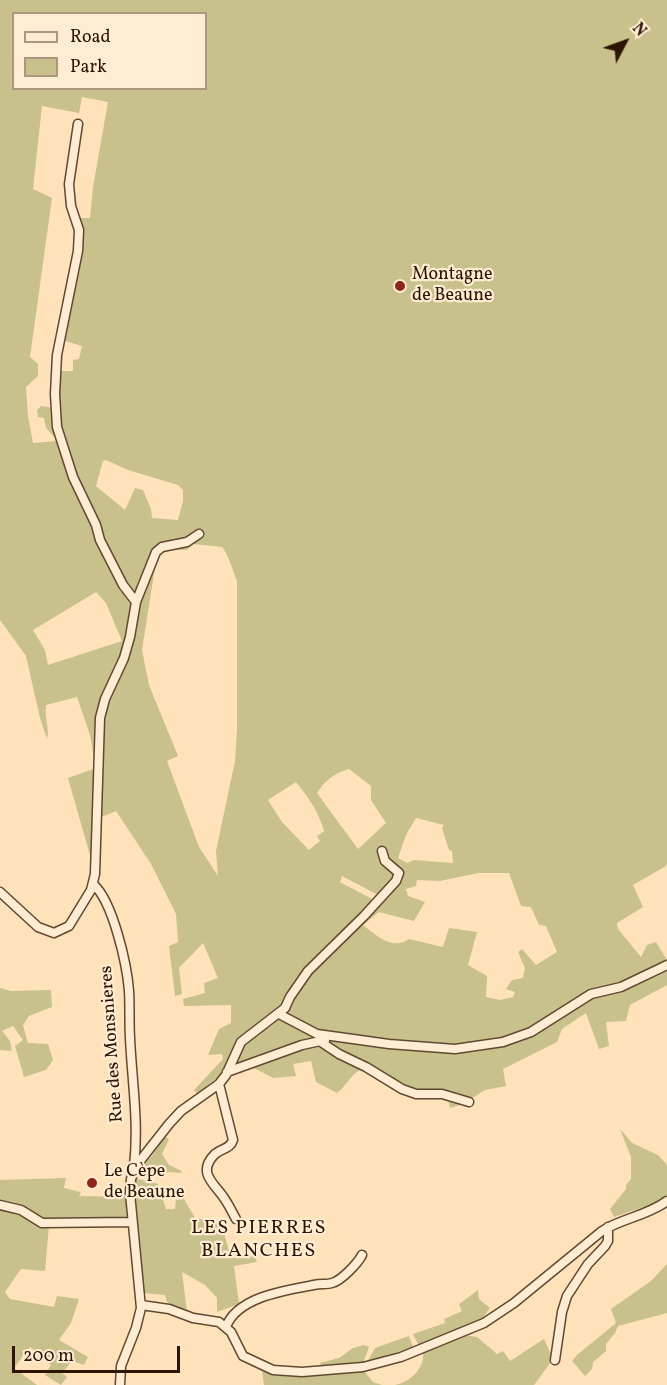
<!DOCTYPE html>
<meta charset="utf-8">
<style>
body{margin:0}
#map{position:relative;width:667px;height:1385px;overflow:hidden;background:#ffe2ba;font-family:Vollkorn,serif}
canvas{display:block}
.legend{position:absolute;left:12px;top:12px;width:195px;height:78px;box-sizing:border-box;background:#ffecd2;border:2px solid #ab967f;margin:0;padding:8px 10px;list-style:none;font-size:18px;color:#2c1502}
.legend li{display:flex;align-items:center;gap:12px;height:30px}
.legend b{width:30px;border:2px solid #ab967f}
.north{position:absolute;left:595px;top:12px;width:60px;height:60px;-webkit-text-stroke:4px #ffecd2;paint-order:stroke;rotate:49deg;font-size:16px;font-weight:700;line-height:24px;text-align:center;color:#2c1502}
.north::after{content:'';display:block;margin:auto;width:21px;height:27px;background:#2c1502;clip-path:polygon(50% 0,100% 100%,50% 72%,0 100%)}
.scale{position:absolute;left:12px;top:1346px;width:168px;height:27px;box-sizing:border-box;border:3px solid #2c1502;border-top:0;padding-left:8px;font-size:18px;line-height:21px;white-space:nowrap;color:#2c1502;-webkit-text-stroke:4px #ffecd2;paint-order:stroke}
</style>
<div id="map">
<canvas width="667" height="1385"></canvas>
<ul class="legend">
<li><b style="height:8px;background:#ffecd2"></b>Road</li>
<li><b style="height:16px;background:#c8c18b"></b>Park</li>
</ul>
<div class="north">N</div>
<div class="scale">200 m</div>
</div>
<script>
const context = document.querySelector('canvas').getContext('2d');
context.lineJoin = 'round';
function fill(path, color) { context.fillStyle = color; context.fill(path, 'evenodd'); }
function stroke(path, color, width, dash) { context.strokeStyle = color; context.lineWidth = width; context.lineCap = dash ? 'butt' : 'round'; context.setLineDash(dash || []); context.stroke(path); }
function write(font, color, halo, rows, align = 'center') {
  context.font = font + ' Vollkorn,serif'; context.lineWidth = 4.5; context.setLineDash([]); context.textBaseline = 'middle'; context.strokeStyle = halo; context.fillStyle = color; for (const [text, x, y, turn = 0] of rows) {
    context.save(); context.translate(x, y); context.rotate((+turn || 0) * Math.PI / 180); context.textAlign = isNaN(turn) ? turn : align; if (halo) context.strokeText(text, 0, 0); context.fillText(text, 0, 0); context.restore();
  }
}
const green = new Path2D(`
 M0,0H667V864L666,866L633,885L643,907L617,923L618,929L641,957L647,945L656,942L667,960V985L630,1005L626,1021L606,1022L609,1046L599,1049L586,1013L562,1029L557,1042L503,1069L506,1086L485,1090L463,1104L450,1108L446,1091L413,1089L401,1085L370,1067C350,1071 351,1082 337,1093L316,1082L311,1061L293,1064L296,1076L273,1078L254,1068L222,1074L197,1093L194,1090L223,1059L222,1054L208,1055L219,1029L231,1023V1005L184,1006L183,999L205,993L204,983L218,978L203,943L179,968L182,994L175,996L169,946L178,942L176,914L151,864L116,811L99,818L93,866L68,778L96,768L90,735L77,697L46,705C44,717 50,729 47,739L40,718L26,656L0,620ZM14,14H206V88H14ZM82,97L108,102L93,187L90,218H79L80,267L62,340L82,346L79,359L73,360V371H59L60,409L41,406L37,410L38,417L44,418L46,428L58,441L33,443L28,416L26,387L38,376V364L30,357L52,198L33,189L42,106L79,113ZM106,460L128,470L178,485L183,490V501L178,520L152,518L151,509L143,490L135,488L125,510L96,486L103,461ZM193,544L222,547C228,553 233,572 237,581V730L235,761L216,851L218,876L199,847L167,761L178,756L149,685L142,650L156,561C163,546 172,550 187,550ZM96,592L106,603L122,641L48,665L45,650L33,630ZM349,769L371,786V800L386,823L358,849L317,793C325,780 335,773 349,769ZM296,782C308,797 319,812 324,831L317,836L320,841L309,850L282,822L268,800ZM416,818L444,825L442,828L449,850L452,851L453,863L414,860L407,863L398,858L406,835ZM478,873H509L521,906L531,907L539,925L546,926L557,952L536,965L522,949L518,952L525,968L523,978L512,980L506,989L515,992L513,997L500,1000L486,997L487,976L468,965L477,932L449,928L443,947L409,939C392,951 376,935 363,925L379,912L414,921L425,902L408,896L406,889L416,886L417,880L440,881ZM342,876L378,895L374,900L340,882Z
 M0,988L11,991L51,990L52,1007L29,1016L23,1025L28,1043L48,1044L53,1060L46,1070L24,1077L15,1046L23,1040L13,1026L2,1031L10,1041L12,1051L0,1050Z
 M620,1129L632,1143L658,1155L667,1165V1195L658,1202L614,1217L610,1209L626,1189V1185L631,1179V1157Z
 M165,1137L169,1139L162,1154L169,1165L182,1171L181,1173L168,1172L160,1177L136,1172C141,1167 145,1163 150,1158C157,1151 157,1144 165,1137Z
 M66,1178L64,1188L81,1192L79,1196L127,1197L129,1218L41,1219L0,1203V1180Z
 M134,1178L158,1184L166,1209H175L176,1200L184,1199L195,1218L221,1223L231,1258L255,1256L257,1262L234,1266L239,1304L217,1312V1298L205,1285L182,1272L187,1312L167,1302L165,1295L143,1293L132,1193Z
 M0,1208L14,1210L33,1223L49,1225L45,1271L21,1269L5,1292L10,1299L54,1307L57,1296L79,1299L71,1323L59,1340L88,1357L84,1365L72,1361L62,1373L67,1377L61,1385L45,1375L51,1365L30,1347L14,1368L37,1385H0Z
 M667,1264V1313L618,1326L615,1333L606,1344V1351L593,1362L592,1369L585,1376L572,1361L577,1355L616,1323L611,1309L651,1281Z
 M478,1290L479,1299L490,1308L478,1324L419,1346L413,1334L445,1323L444,1319L462,1311L459,1304Z
 M465,1335L477,1337L497,1354L503,1351L510,1361L544,1339L553,1359L534,1385H395C410,1382 425,1369 423,1352Z
 M409,1336L413,1347L367,1362L375,1348Z
 M364,1345L369,1347L363,1363L321,1365L320,1363L339,1358L353,1348Z
 M262,1371L292,1376L364,1371L373,1382L382,1385H264Z`);
const minor = new Path2D(`
 M78,124L69,184L71,206L79,230L78,251L57,355L55,394L57,427L73,477L96,525L100,540L123,585L136,602
 M93,884C113,901 127,965 129,991C130,1007 129,1022 130,1038C132,1081 139,1123 134,1166
 M0,892L38,927L54,933L69,926L91,890L95,874L100,718L105,699L124,658L130,637L136,602L156,552L162,547L187,542L199,534
 M279,1014L317,1034L389,1044L455,1049L503,1042L531,1032L591,994L621,987L667,965
 M321,1042L339,1054L366,1067L402,1089L416,1094H442L469,1102
 M227,1072L302,1045L325,1040
 M219,1084L233,1140C230,1149 222,1148 215,1154C196,1173 215,1184 224,1198C229,1205 232,1212 236,1219
 M0,1205L21,1210L42,1223L132,1222
 M141,1305L169,1309L193,1318L219,1322L231,1332L243,1356L273,1370L302,1372L363,1367L401,1357L484,1323L514,1303L602,1231C622,1218 647,1216 667,1201
 M226,1327C237,1297 286,1290 314,1285C320,1283 327,1285 332,1283C341,1281 358,1263 362,1255
 M555,1360L562,1312L567,1296L588,1264L605,1246L608,1241V1227
 M120,1385L121,1366L136,1328L141,1308L130,1193L131,1179L136,1166L169,1124L181,1111L219,1084L226,1075L241,1042L285,1008L290,997L308,971L364,916L396,881L399,873L385,861L382,851`);
const markers = [
 [400,286,6,"#8f2418"],
 [92,1183,6,"#8f2418"]
];
const poiNames = [
 ["Montagne",412,276],
 ["de Beaune",412,297],
 ["Le Cèpe",104,1173],
 ["de Beaune",104,1194]
];
const streetNames = [
 ["Rue des Monsnieres",113,1044,-94]
];
const neighbourhoodNames = [
 ["LES PIERRES",259,1229],
 ["BLANCHES",259,1252]
];
fill(green, '#c8c18b');
stroke(minor, '#614830', 11);
stroke(minor, '#ffecd2', 8);
for (const [x, y, r, color] of markers) { const dot = new Path2D(); dot.arc(x, y, r, 0, 2 * Math.PI); context.fillStyle = color; context.fill(dot); stroke(dot, '#ffecd2', 2); }
write('18px', '#2c1502', '#ffecd2', poiNames, 'left');
write('18px', '#2c1502', '#ffecd2', streetNames);
context.letterSpacing = '1.5px';
write('20px', '#2c1502', '#ffecd2', neighbourhoodNames);
context.letterSpacing = '0px';
</script>
